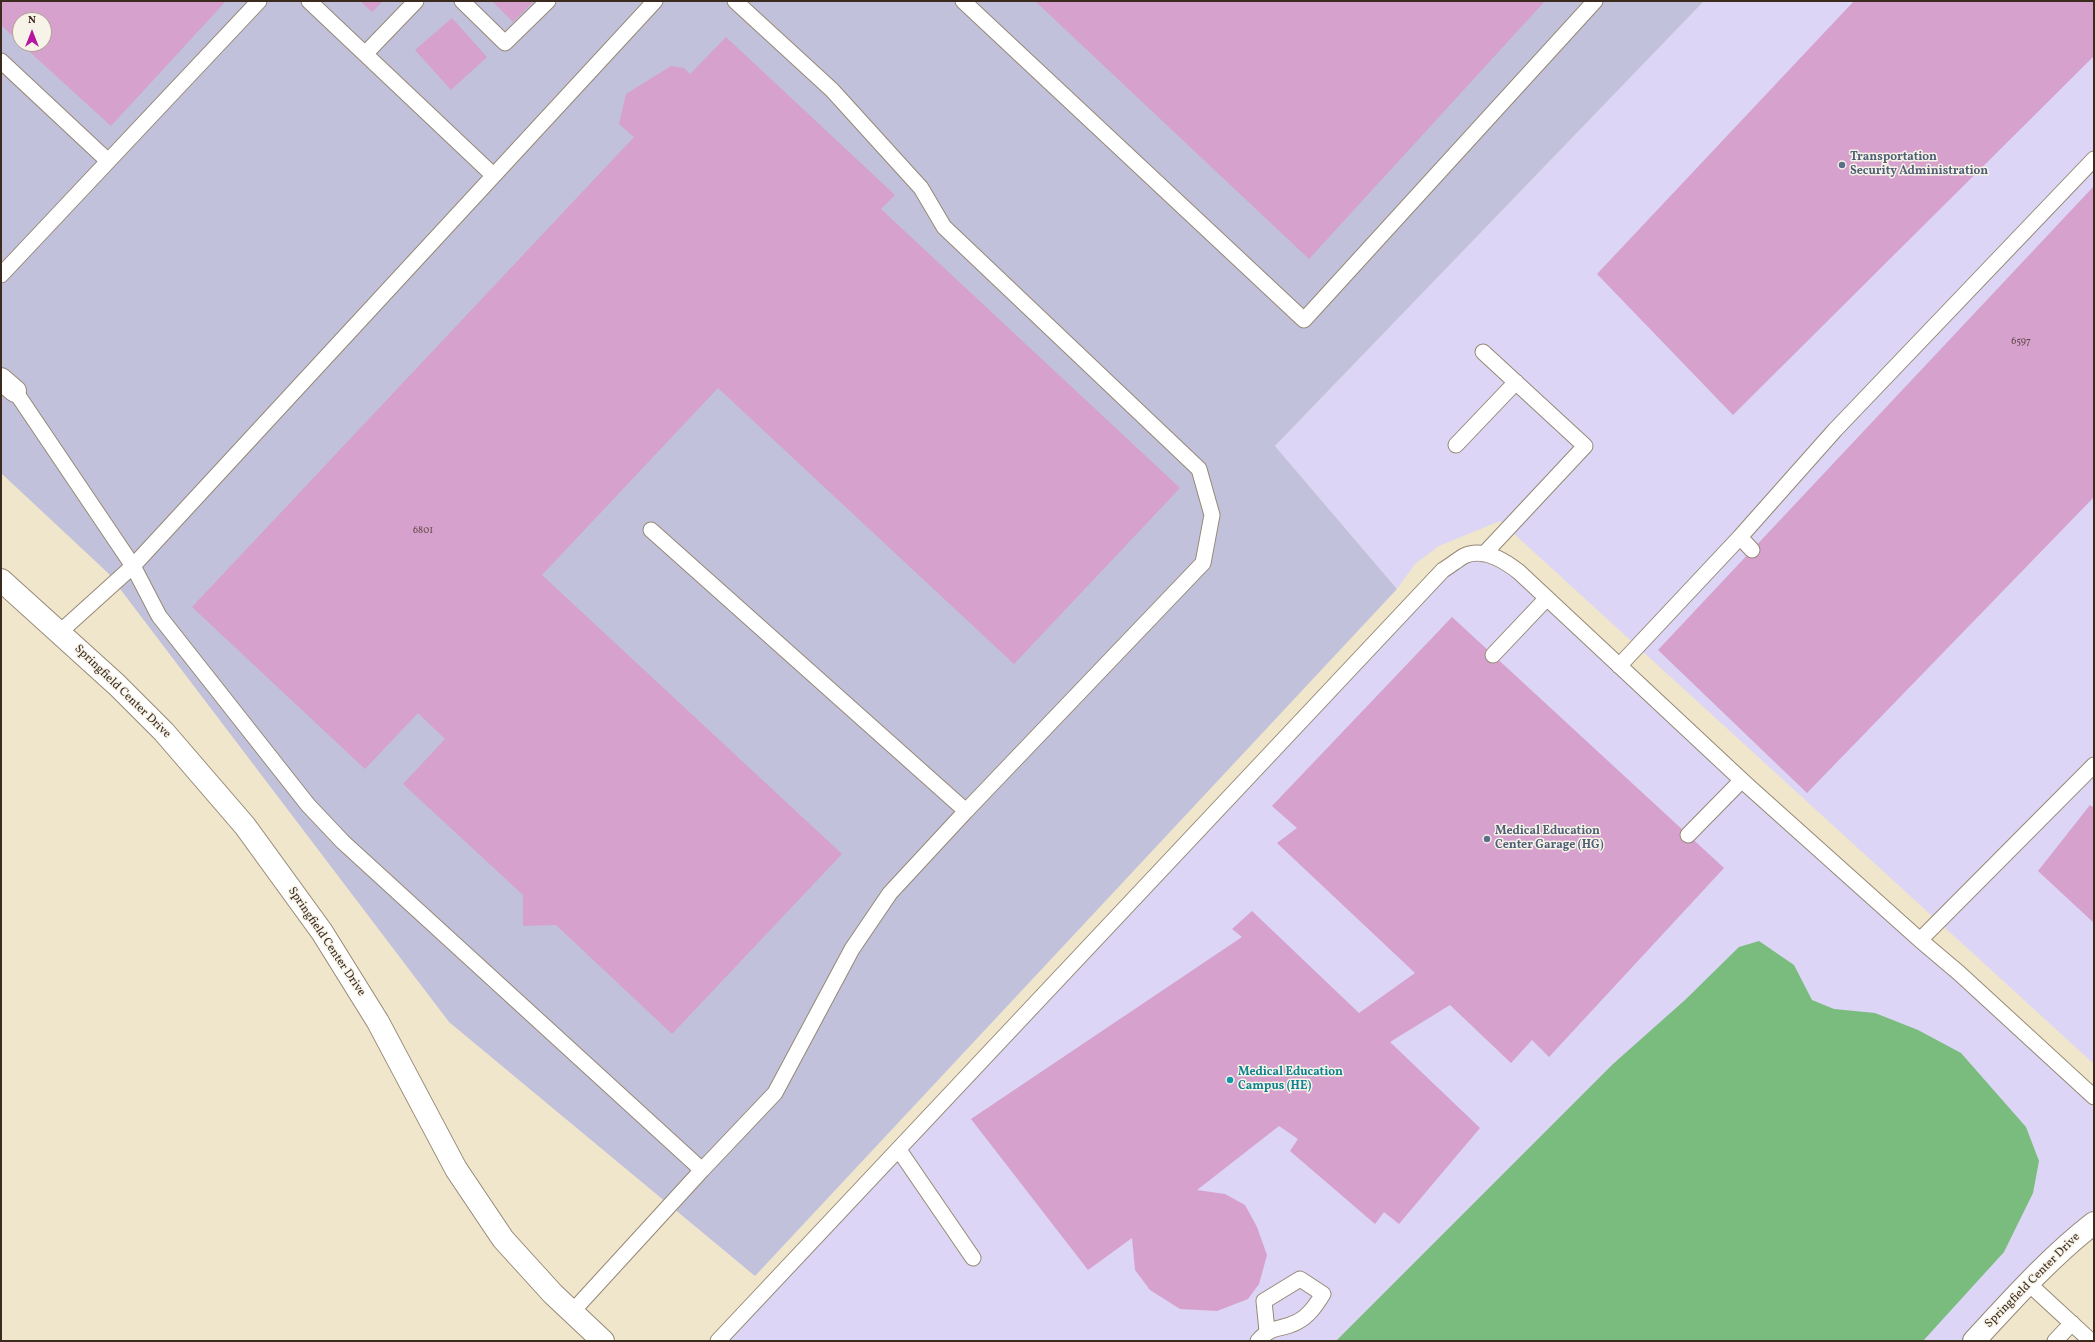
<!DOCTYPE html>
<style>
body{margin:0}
#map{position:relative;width:2095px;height:1342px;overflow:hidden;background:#f0e6cc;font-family:Vollkorn,serif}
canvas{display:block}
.frame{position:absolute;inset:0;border:2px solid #3b2a1e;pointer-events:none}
.north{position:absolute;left:12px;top:12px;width:40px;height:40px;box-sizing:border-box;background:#f7f3e8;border:1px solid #aca397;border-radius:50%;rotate:0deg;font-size:11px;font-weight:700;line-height:16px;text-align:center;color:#3b2a1e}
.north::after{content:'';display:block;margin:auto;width:14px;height:18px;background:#b5179e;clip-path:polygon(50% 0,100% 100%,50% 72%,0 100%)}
</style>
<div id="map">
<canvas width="2095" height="1342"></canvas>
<div class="frame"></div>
<div class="north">N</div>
</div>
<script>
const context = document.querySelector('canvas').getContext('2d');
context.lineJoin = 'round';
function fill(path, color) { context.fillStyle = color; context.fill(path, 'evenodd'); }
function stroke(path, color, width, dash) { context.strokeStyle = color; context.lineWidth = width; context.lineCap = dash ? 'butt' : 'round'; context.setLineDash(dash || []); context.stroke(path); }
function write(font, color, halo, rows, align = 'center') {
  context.font = font + ' Vollkorn,serif'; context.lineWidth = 3; context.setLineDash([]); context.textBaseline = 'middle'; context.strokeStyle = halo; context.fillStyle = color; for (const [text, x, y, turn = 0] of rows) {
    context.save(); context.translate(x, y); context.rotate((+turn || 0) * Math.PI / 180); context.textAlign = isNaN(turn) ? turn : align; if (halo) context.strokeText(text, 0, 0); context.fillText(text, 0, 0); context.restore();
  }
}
const built = new Path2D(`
 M1704,1H2094V1064L1500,521L1439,546L1415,564L1397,589L1275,446Z
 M1484,554L1519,572L1959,973L2094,1108V1223L1974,1341H718L1443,570Z`);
const industrial = new Path2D(`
 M1,1H1704L1275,446L1397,589L755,1276L449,1022L108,573L1,473ZM20,20H44V44H20Z`);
const forest = new Path2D(`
 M1759,941L1794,965L1812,1000L1834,1009L1875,1013L1918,1030L1961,1053L2026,1127L2039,1161L2033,1193L2004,1252L1923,1341H1336L1613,1064L1685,1000L1739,947Z`);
const building = new Path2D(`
 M1,1H226L111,126L21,44H44V20H20V43L1,25Z
 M360,1H383L372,12Z
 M492,1H534L513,22Z
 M1035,1H1545L1309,259Z
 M1854,1H2094V56L1733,415L1597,274Z
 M452,18L487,57L451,90L415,50Z
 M726,37L895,195L881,209L1180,488L1014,664L718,388L542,575L842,854L672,1034L556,925L523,926V895L403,784L445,739L418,713L365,769L192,607L634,137L619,124L626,94L671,66L684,68L690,74Z
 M2094,186V497L1807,793L1658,650Z
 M1452,617L1724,868L1549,1057L1532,1040L1511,1063L1450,1005L1390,1042L1480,1128L1399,1224L1384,1212L1375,1224L1290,1151L1298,1139L1279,1126L1197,1190L1225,1194L1245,1205L1257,1227L1267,1255L1259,1284L1248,1299L1217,1311L1180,1309L1150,1290L1135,1270L1132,1238L1088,1270L971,1119L1242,937L1232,929L1252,911L1359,1013L1415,973L1277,843L1297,828L1272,806Z
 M2090,805L2094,808V923L2038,871Z`);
const service = new Path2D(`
 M309,1L493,175
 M462,1L505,43L548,1
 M963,1L1304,320L1595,1
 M365,54L416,1
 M1,61L108,161
 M1,275L259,1
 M1483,352L1585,446L1484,554
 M15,391L133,566L655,1
 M1456,445L1516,382
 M651,530L966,811L1203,563L1212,515L1199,469L944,227L921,188L832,90L735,1
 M1752,550L1740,537L1835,430L2094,159
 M60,632L133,566L159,616L308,805L343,842L702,1170L775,1093L852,949L890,893L966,811
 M1493,655L1547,598
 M1619,666L1740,537
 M1688,835L1742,780
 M1920,940L2094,765
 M899,1150L973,1258
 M2028,1283L2091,1341
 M572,1312L702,1170
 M718,1341L1443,570C1450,566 1457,560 1464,556C1483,547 1505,561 1519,572L1747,785L1920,940L1959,973L2094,1097
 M1258,1341C1273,1324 1280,1331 1297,1322C1309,1316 1316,1305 1323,1294L1300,1279L1264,1301L1267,1331
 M2055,1341L2072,1323`);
const minor = new Path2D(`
 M1,379L15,391
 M1,580L117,685L164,732L245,826L322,932L378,1022L456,1169L503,1239L553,1294L603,1341
 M1974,1341C2012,1300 2050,1257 2094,1223`);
const markers = [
 [1842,165,4,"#5c6f8a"],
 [1487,839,4,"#5c6f8a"],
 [1230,1080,4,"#0f9aa8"]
];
const numberNames = [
 ["6597",2021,342],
 ["6801",423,531]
];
const serviceNames = [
 ["Transportation",1850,158],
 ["Security Administration",1850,172],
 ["Medical Education",1495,832],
 ["Center Garage (HG)",1495,846]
];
const streetNames = [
 ["Springfield Center Drive",122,692,44],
 ["Springfield Center Drive",326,942,56],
 ["Springfield Center Drive",2033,1281,-45]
];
const cultureNames = [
 ["Medical Education",1238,1073],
 ["Campus (HE)",1238,1087]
];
fill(built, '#dcd5f6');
fill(industrial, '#c2c1dc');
fill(forest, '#7abc7d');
fill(building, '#d6a1cc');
stroke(service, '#968875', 17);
stroke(minor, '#968875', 24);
stroke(service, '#fff', 15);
stroke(minor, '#fff', 22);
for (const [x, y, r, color] of markers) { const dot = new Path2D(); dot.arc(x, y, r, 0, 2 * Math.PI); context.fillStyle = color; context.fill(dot); stroke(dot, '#f7f3e8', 1.5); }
write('10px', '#62484a', null, numberNames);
write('bold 12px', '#4e5e75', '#f7f3e8', serviceNames, 'left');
write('12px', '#3b2a1e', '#f7f3e8', streetNames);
write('bold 12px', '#0d838f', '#f7f3e8', cultureNames, 'left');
</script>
